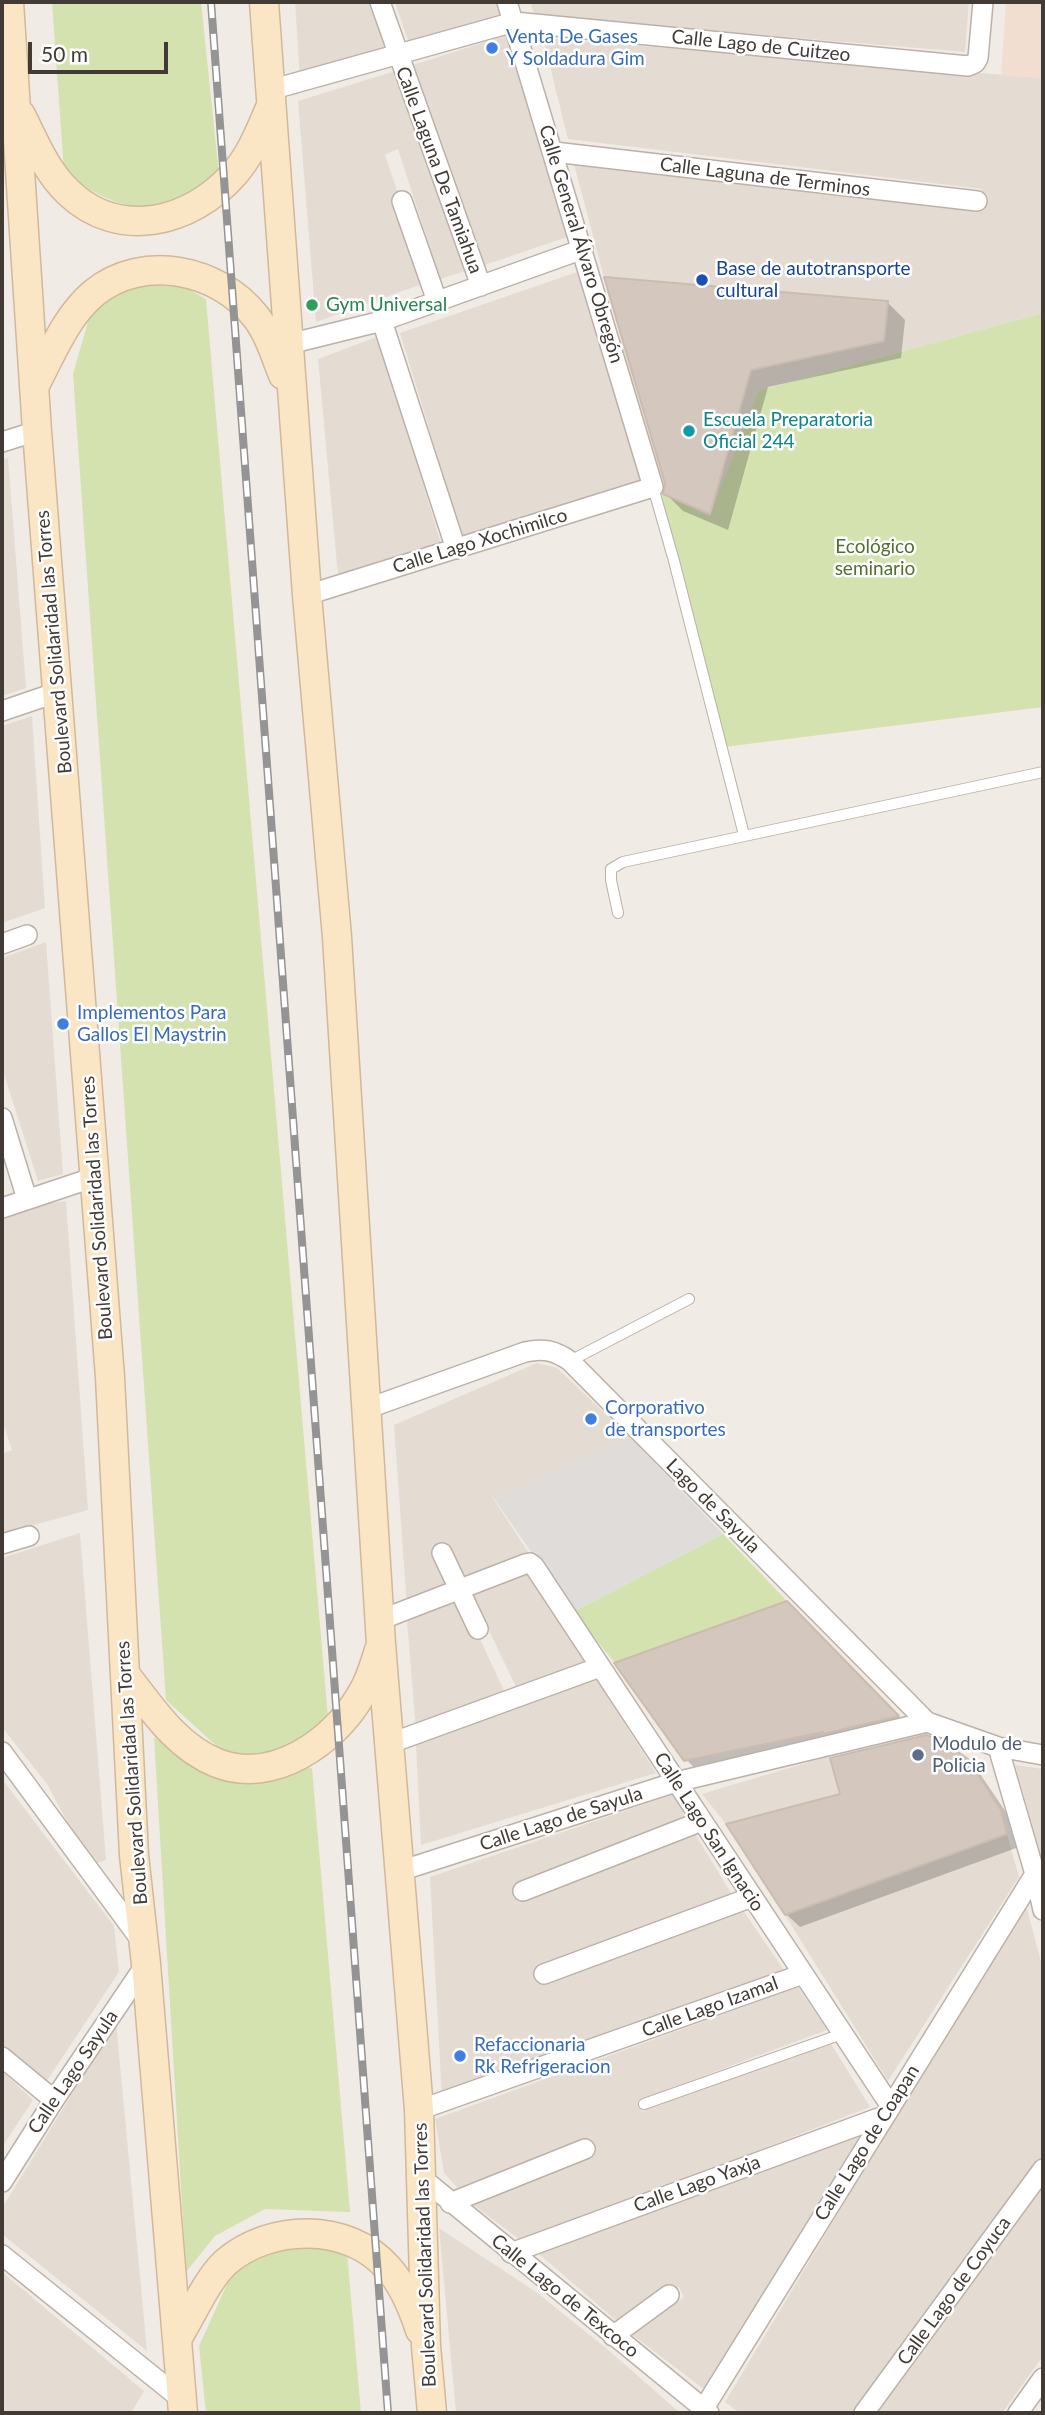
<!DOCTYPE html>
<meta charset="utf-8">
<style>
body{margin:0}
#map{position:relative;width:1045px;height:2415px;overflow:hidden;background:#f1ebe5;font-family:Lato,sans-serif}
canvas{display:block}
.frame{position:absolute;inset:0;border:4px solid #423b35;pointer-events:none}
.scale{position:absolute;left:28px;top:42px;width:140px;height:32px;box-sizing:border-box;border:4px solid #423b35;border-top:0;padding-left:9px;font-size:21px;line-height:24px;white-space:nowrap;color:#423b35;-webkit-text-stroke:5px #fff;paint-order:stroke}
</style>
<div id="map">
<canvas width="1045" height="2415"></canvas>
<div class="frame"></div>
<div class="scale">50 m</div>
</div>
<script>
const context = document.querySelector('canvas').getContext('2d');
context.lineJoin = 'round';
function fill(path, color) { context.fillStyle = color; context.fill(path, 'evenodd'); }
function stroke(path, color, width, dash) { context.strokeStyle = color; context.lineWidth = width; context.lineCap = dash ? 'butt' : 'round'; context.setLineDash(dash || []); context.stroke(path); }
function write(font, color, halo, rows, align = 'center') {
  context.font = font + ' Lato,sans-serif'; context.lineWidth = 5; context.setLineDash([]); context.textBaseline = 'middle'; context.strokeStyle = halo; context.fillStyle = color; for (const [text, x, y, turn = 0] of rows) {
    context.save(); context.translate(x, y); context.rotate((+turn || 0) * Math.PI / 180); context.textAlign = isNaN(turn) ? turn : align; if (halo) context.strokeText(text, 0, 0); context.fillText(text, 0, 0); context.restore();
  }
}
const residential = new Path2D(`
 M295,2H378L395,50L300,79Z
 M395,2H499L505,19L411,49Z
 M530,2H969L965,52L535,16Z
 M513,33L573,235L479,267L413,65Z
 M543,38L1043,78V313L758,391L709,518L661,492L574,164L979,211L982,189L568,139Z
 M402,69L472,269L440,279L398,149L385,155L428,282L316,322L298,101Z
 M580,271L644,484L463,540L400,333Z
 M379,336L441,544L338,576L318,359Z
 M8,458L26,688L2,696V460Z
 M32,716L45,908L2,923V726Z
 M46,942L63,1174L38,1181L2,1068V958Z
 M66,1201L88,1510L2,1534V1454L12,1450L2,1420V1219L37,1205Z
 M537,1363L557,1368L630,1437L495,1500L489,1492L532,1558L407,1607L394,1425Z
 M80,1533L106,1860L90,1865L47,1784L2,1727V1558Z
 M528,1569L592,1663L518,1691L471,1593Z
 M461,1598L506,1695L416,1730L407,1621Z
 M593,1674L656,1773L421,1845L416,1743Z
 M829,1756L840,1794L726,1824L702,1794Z
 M1015,1765L1043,1769V1862Z
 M2,1779L114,1926L119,1972L44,2085L2,2046Z
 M678,1793L686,1822L694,1832L734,1898L536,1974L543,1984L742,1909L784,1970L442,2099L430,1877Z
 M1007,1834L1019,1877L888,2081L785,1915Z
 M1025,1901L1043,1969V2156L851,2413H740L725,2402Z
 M798,1987L827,2030L639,2100L642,2111L831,2044L870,2107L523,2242L472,2204L444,2173L435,2119Z
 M116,2022L147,2351L2,2234V2208Z
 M2,2071L33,2100L2,2147Z
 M857,2132L859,2142L705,2390L630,2333L684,2297L679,2287L619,2323L539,2254Z
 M1043,2186V2356L1002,2413H876Z
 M439,2228L536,2292L606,2348L680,2413H456Z
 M2,2272L144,2391L131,2413H2Z`);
const commercial = new Path2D(`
 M1006,2H1043V78L1001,75Z`);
const green = new Path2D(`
 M52,2H201L220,184C200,191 179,202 158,206C124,212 89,192 64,171Z
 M155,271L206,299L329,1730L315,1742L233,1761L166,1700L73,374L96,294Z
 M1043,313V707L724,747L661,492L709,517L758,391Z
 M723,1534L787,1601L615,1663L573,1612Z
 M154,1737L211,1776L312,1768L350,2212L265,2209L215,2236L186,2272Z
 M289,2241L347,2252L361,2413H206L199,2346L237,2262Z`);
const parking = new Path2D(`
 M630,1437L723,1534L573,1612L495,1500Z`);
const shadow = new Path2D(`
 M606,279L888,303L905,320L901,358L768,387L728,530L683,511L665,493L667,483Z
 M787,1603L910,1729L699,1773L686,1759Z
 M966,1760L980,1774L1014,1824L1019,1847L800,1927L786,1914L842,1795Z`);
const building = new Path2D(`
 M604,277L888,301L884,341L751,370L710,514L663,494L665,483Z
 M787,1601L899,1716L823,1734V1732L684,1761L614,1663Z
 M926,1735L941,1740L968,1759L1001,1810L1007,1834L785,1915L726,1824L840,1794L830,1758Z`);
const lane = new Path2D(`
 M653,487L674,561L744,835
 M618,913L611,880V869L623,862L1043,772
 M570,1361L689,1299
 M644,2104L842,2034`);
const street = new Path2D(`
 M380,2L481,286
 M270,90L514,22L968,66L975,63L978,58L983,2
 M554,152L977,201
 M402,201L437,301
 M382,321L456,549
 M289,344L382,321L583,249
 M2,442L37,431
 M307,595L653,487L507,2
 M2,711L58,692
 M2,944L27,935
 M2,1118L27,1199
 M2,1208L95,1177
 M366,1409L525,1352C543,1348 554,1350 570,1361L927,1722L998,1747L1043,1755
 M2,1544L29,1536
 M442,1553L478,1629
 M380,1620L525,1564L530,1563L534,1566L890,2105
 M391,1743L600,1667
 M998,1747L1035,1874L1043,1910
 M2,1752L143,1943
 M400,1871L676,1782L927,1722
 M523,1891L702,1821
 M544,1974L752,1897
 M2,2057L54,2100
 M419,2110L803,1974
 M422,2178L709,2413
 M2,2182L54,2100L146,1964
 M450,2203L585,2149
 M511,2253L884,2116
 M2,2255L181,2399
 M613,2336L669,2295
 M701,2413L1035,1874
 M864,2413L1043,2169
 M1018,2413L1043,2378`);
const secondary = new Path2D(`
 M9,2L37,431L110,1377L134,1855L146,1964L183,2413
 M264,2L307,595L337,937L381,1644L419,2110L426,2346L432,2413
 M21,115C34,141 46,171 68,192C119,241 191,223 234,174C251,155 260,131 270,108
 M34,387C51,355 66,316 94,293C143,253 219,269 256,317C269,334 275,355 283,375
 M125,1674C151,1707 176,1747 217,1763C273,1785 334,1742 361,1695C370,1681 374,1666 379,1650
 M177,2339C191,2317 207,2279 226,2262C270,2224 348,2222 388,2268C403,2284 413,2309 420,2330`);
const rail = new Path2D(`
 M211,2L388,2413`);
const markers = [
 [492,48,7,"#3f7fe0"],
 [702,280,7,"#1a4fb4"],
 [312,305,7,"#2e9e5b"],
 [689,431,7,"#0f9aa8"],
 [63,1024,7,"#3f7fe0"],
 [591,1419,7,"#3f7fe0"],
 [918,1755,7,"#5c6f8a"],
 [460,2056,7,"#3f7fe0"]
];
const shopNames = [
 ["Venta De Gases",506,37],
 ["Y Soldadura Gim",506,59],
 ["Implementos Para",77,1013],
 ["Gallos El Maystrin",77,1035],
 ["Corporativo",605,1408],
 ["de transportes",605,1430],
 ["Refaccionaria",474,2045],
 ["Rk Refrigeracion",474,2067]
];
const streetNames = [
 ["Calle Lago de Cuitzeo",761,46,6],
 ["Calle Laguna De Tamiahua",439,170,70],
 ["Calle Laguna de Terminos",765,177,7],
 ["Calle General Álvaro Obregón",581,244,73],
 ["Calle Lago Xochimilco",480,541,-17],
 ["Boulevard Solidaridad las Torres",54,642,-95],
 ["Boulevard Solidaridad las Torres",97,1208,-94],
 ["Lago de Sayula",713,1506,45],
 ["Boulevard Solidaridad las Torres",132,1773,-94],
 ["Calle Lago de Sayula",561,1819,-18],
 ["Calle Lago San Ignacio",709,1832,57],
 ["Calle Lago Izamal",710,2007,-20],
 ["Calle Lago Sayula",73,2072,-56],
 ["Calle Lago de Coapan",867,2143,-58],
 ["Calle Lago Yaxja",697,2184,-20],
 ["Boulevard Solidaridad las Torres",425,2255,-92],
 ["Calle Lago de Coyuca",954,2291,-54],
 ["Calle Lago de Texcoco",565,2296,39]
];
const transitNames = [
 ["Base de autotransporte",716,269],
 ["cultural",716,291]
];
const leisureNames = [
 ["Gym Universal",326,305]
];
const cultureNames = [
 ["Escuela Preparatoria",703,420],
 ["Oficial 244",703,442]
];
const parkNames = [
 ["Ecológico",875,547],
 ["seminario",875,569]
];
const serviceNames = [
 ["Modulo de",932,1744],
 ["Policia",932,1766]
];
fill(residential, '#e4dcd3');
fill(commercial, '#f2ded1');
fill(green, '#d4e2b0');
fill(parking, '#dfdcda');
fill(shadow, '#0003');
fill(building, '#d4c8be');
stroke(building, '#cbbcaf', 2);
stroke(lane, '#bbb1a8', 12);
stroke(street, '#bbb1a8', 22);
stroke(secondary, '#d0b99a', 31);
stroke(lane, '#fff', 10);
stroke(street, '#fff', 19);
stroke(secondary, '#fae5c5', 28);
stroke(rail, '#949494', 8);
stroke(rail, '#fff', 5, [16]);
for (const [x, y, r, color] of markers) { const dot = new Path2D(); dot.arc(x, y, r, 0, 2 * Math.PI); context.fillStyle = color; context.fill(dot); stroke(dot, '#fff', 2.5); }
write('19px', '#366cbe', '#fff', shopNames, 'left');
write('19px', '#423b35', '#fff', streetNames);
write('19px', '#164399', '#fff', transitNames, 'left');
write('19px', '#27864d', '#fff', leisureNames, 'left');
write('19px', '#0d838f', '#fff', cultureNames, 'left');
write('19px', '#516f2d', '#fff', parkNames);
write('19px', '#4e5e75', '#fff', serviceNames, 'left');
</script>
